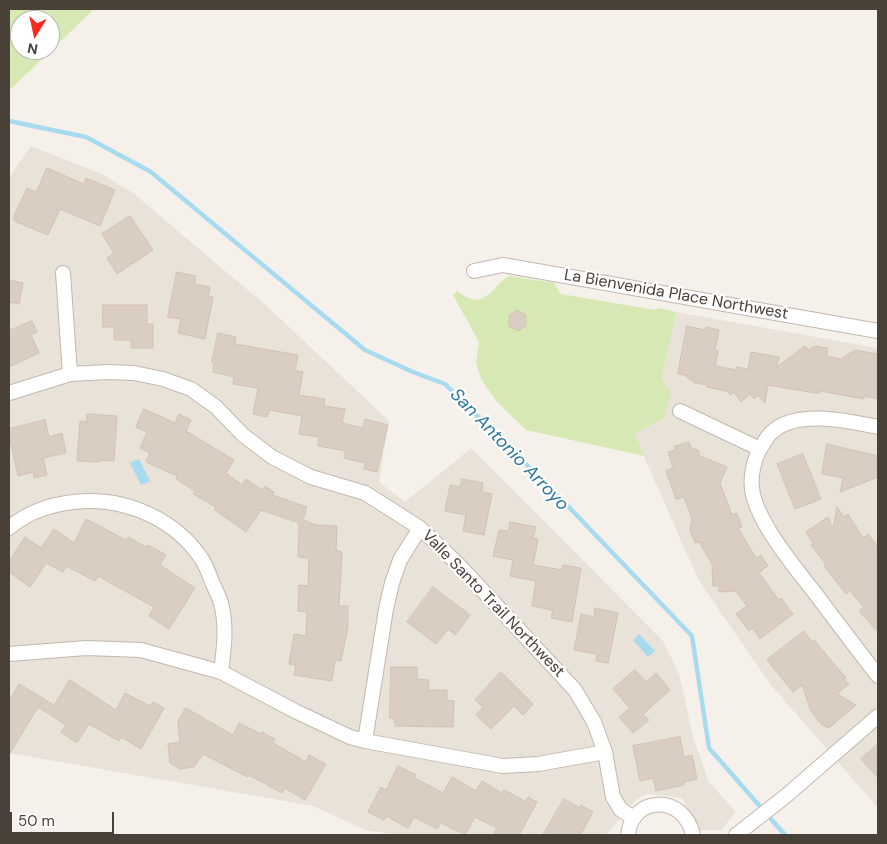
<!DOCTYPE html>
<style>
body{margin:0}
#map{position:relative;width:887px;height:844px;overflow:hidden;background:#f5f1ea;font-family:"DM Sans",sans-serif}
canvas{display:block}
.frame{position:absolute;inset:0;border:10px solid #494138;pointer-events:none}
.north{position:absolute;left:10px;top:10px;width:50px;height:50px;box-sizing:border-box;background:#fff;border:1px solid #b6b3af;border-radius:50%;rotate:190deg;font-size:14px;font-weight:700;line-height:20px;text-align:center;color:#494138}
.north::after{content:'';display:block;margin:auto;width:18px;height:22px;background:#f8291e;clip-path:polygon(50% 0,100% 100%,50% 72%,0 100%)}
.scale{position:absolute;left:10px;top:812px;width:104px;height:22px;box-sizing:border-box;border:2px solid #494138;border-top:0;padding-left:6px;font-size:15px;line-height:18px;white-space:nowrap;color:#494138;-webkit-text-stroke:4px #fff;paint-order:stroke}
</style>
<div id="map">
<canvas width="887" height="844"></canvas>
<div class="frame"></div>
<div class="north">N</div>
<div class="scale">50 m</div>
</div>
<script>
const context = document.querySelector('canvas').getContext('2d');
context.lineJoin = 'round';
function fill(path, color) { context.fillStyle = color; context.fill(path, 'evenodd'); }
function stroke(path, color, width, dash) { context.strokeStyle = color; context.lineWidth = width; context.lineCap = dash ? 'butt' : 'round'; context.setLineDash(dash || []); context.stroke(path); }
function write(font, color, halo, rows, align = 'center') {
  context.font = font + ' "DM Sans",sans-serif'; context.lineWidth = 4.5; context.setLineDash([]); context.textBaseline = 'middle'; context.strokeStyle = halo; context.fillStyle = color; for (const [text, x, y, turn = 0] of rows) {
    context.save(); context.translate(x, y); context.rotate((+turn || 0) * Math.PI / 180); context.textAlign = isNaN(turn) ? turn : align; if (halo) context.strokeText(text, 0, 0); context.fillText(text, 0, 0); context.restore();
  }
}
const residential = new Path2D(`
 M31,146L102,174L133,193L269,308L389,421L379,482L405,502L471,448L663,641L679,673L693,737L709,782L736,812L721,830H699L682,798L648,794L637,799L606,835H397L365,830L313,806L9,753V177Z
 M676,312L878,348V808L770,684L698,579L634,434L664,418L662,379Z`);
const green = new Path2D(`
 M9,9H94L11,89H9ZM20,20H50V50H20Z
 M509,276L554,283L561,294L655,310L659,308L676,312L662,379L671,392L664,418L635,434L644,456L526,430L497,402L482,381L476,363L479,342L453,295L457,291C486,313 489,288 509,276Z`);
const water = new Path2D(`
 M139,459L150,481L141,485L130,463Z
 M639,634L655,651L648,657L633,640Z`);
const stream = new Path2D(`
 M9,121L86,137L151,172L365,350L413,372L445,384L565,503L692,636L709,748L785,835`);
const building = new Path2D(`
 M47,168L84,184L86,178L115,190L100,226L60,209L48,235L14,221V216L27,188L36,192Z
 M130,216L153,250L117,274L107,258L114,253L102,234Z
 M177,272L196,276L194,284L210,287L208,296L213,297L205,339L178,333L181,319L168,317Z
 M9,280L23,283L19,304L9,302Z
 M103,305H147V324H153V348H131V340H114V327H103Z
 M517,310L526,315V326L518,331L509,326V316Z
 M32,321L37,332L31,335L39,353L9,367V331Z
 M687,326L705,330L706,327L719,330L715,350L718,351L715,366L736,370V367L748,369L751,352L779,357L777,367L805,346L809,350L814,346L828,348L826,356L841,359L855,350L878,354V399L864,396V399L820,391V393H815L768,385L765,403L758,395L754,399L750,394L741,402L734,392L730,395L727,391L707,387V385L695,383L684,375L678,374Z
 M218,333L236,337L235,344L298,355L295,370L303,372L299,395L325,399L324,406L345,409L342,423L363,428L365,419L388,425L377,472L364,469L365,463L344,458L346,451L318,446L319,437L299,434L302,416L269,410L267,417L253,414L258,388L233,384L234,377L213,372L214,363L212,362Z
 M144,409L175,423L179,414L191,420L186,431L234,460L226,473L242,485L246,479L262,490L265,486L274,492L272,495L307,507L303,520L316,525L337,526L336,550L342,552L339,606H348V627L341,661L335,660L332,681L294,675L296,665L289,664L294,634L306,636L307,612L298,611L299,585L308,586L309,558L298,557L299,523L261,510L246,532L215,510L216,507L193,494L195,491L176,479L177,476L146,462L150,453L140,448L147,432L136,427Z
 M87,414L117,416L114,461L99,460V462L77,461L80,421L87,422Z
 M45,420L49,437L62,433L66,453L43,458L47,475L34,478L33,472L18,476L9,436V429Z
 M689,442L691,448L698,450L700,456L727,467L720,483L732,515L737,513L742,527L738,528L756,558L761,555L768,566L761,570L762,571L759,573L779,600L781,598L793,614L760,639L752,628L749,631L736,614L747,606L736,591L719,592V586H713L712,564L699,542L695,543L690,531L692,519L684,497L676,499L666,471L673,468L668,452L675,450L674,447Z
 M827,444L878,456V477L840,492L843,478L822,474Z
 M803,454L821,499L795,509L777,464Z
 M462,479L483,483L482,492L492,494L484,535L463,531L466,515L445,511L450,485L460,487Z
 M837,507L844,517L848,514L863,538L868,534L878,547V632L859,611L864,607L850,591L846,594L824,566L826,564L811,545L813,543L806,532L828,517L833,529Z
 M86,519L126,540L128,537L146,547L148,545L166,555L160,565L195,588L169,629L149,616L154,607L98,576L95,581L66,566L63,572L46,563L30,587L9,572V561L25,537L41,548L54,529L74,543Z
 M510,522L536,527L533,538L538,539L533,565L562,570L563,565L581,568L572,622L551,618L553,610L532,606L536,581L510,576L513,560L493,556L499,530L508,531Z
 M433,587L470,615L455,635L448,629L436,644L407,622Z
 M595,608L618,613L608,663L596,661L597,654L574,650L581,614L594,617Z
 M804,631L812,642L814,640L846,678L844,679L849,684L837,694L856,705L829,728L822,725L811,711L802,685L793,692L767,660Z
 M391,667H417V679L429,680L428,690H447V700L454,701L453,727L395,726V719L390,718Z
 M635,670L646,682L656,673L670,690L643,714L649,720L633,733L619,717L630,708L613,689Z
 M501,672L533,704L523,715L514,706L491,729L476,715L483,707L475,700Z
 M70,680L116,710L125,693L150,706L153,702L164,708L141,749L121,737L119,741L89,724L77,743L61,732L66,725L38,707L9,755V701L19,684L54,705Z
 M186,708L233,735L239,723L261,734L262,732L275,739L273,743L306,762L309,755L326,764L305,800L285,788L282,793L249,775L248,777L203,754L194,767L180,769L170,763L168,744L180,742L178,722Z
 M680,737L684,757L692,755L697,779L684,782V785L656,791L653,778L640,781L633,746Z
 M878,744V778L861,759Z
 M398,766L416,775L415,778L443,793L452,777L476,791L482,781L502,793L504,790L525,801L528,797L537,802L519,835H493L497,828L475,817L465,835L441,823L437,829L414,817L408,828L386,816L384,820L368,812L381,787L386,790Z
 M564,799L580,808L581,805L593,812L580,835H543Z`);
const minor = new Path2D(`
 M474,271L503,265L878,331
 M63,273L70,374
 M9,393L70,374L108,372L134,373L163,379L191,389L216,407L243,435L272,457L311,477L365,493L420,528L457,563L575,690L594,722L605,752L613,797L621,810L634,818
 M680,411L760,449
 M878,427C848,421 797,409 772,432C768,435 766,440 763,444C755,455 750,475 752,488C755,521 798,571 818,597C838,624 858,650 878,676
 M9,528C30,510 59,502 87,501C131,500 176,521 201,558C206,565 209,574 212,582C215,589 219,596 221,603C227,626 224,649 221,672
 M9,654L86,648L141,650L221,672L295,711L350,737L365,741L503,766L538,764L605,752
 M365,741L386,609L392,583L400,560L420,528
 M628,835C632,795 684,794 693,835
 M736,835L787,795L878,716`);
const streetNames = [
 ["La Bienvenida Place Northwest",676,295,10],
 ["Valle Santo Trail Northwest",493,604,46]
];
const waterNames = [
 ["San Antonio Arroyo",509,450,46]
];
fill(residential, '#e9e2d8');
fill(green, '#d6e9b4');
fill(water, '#a8daf0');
stroke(stream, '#a8daf0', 4.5);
fill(building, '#dacec3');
stroke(building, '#d2c3b3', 1);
stroke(minor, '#c1b8ad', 16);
stroke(minor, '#fff', 14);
write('16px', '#494138', '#fff', streetNames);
write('italic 18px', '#2c799d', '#fff', waterNames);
</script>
